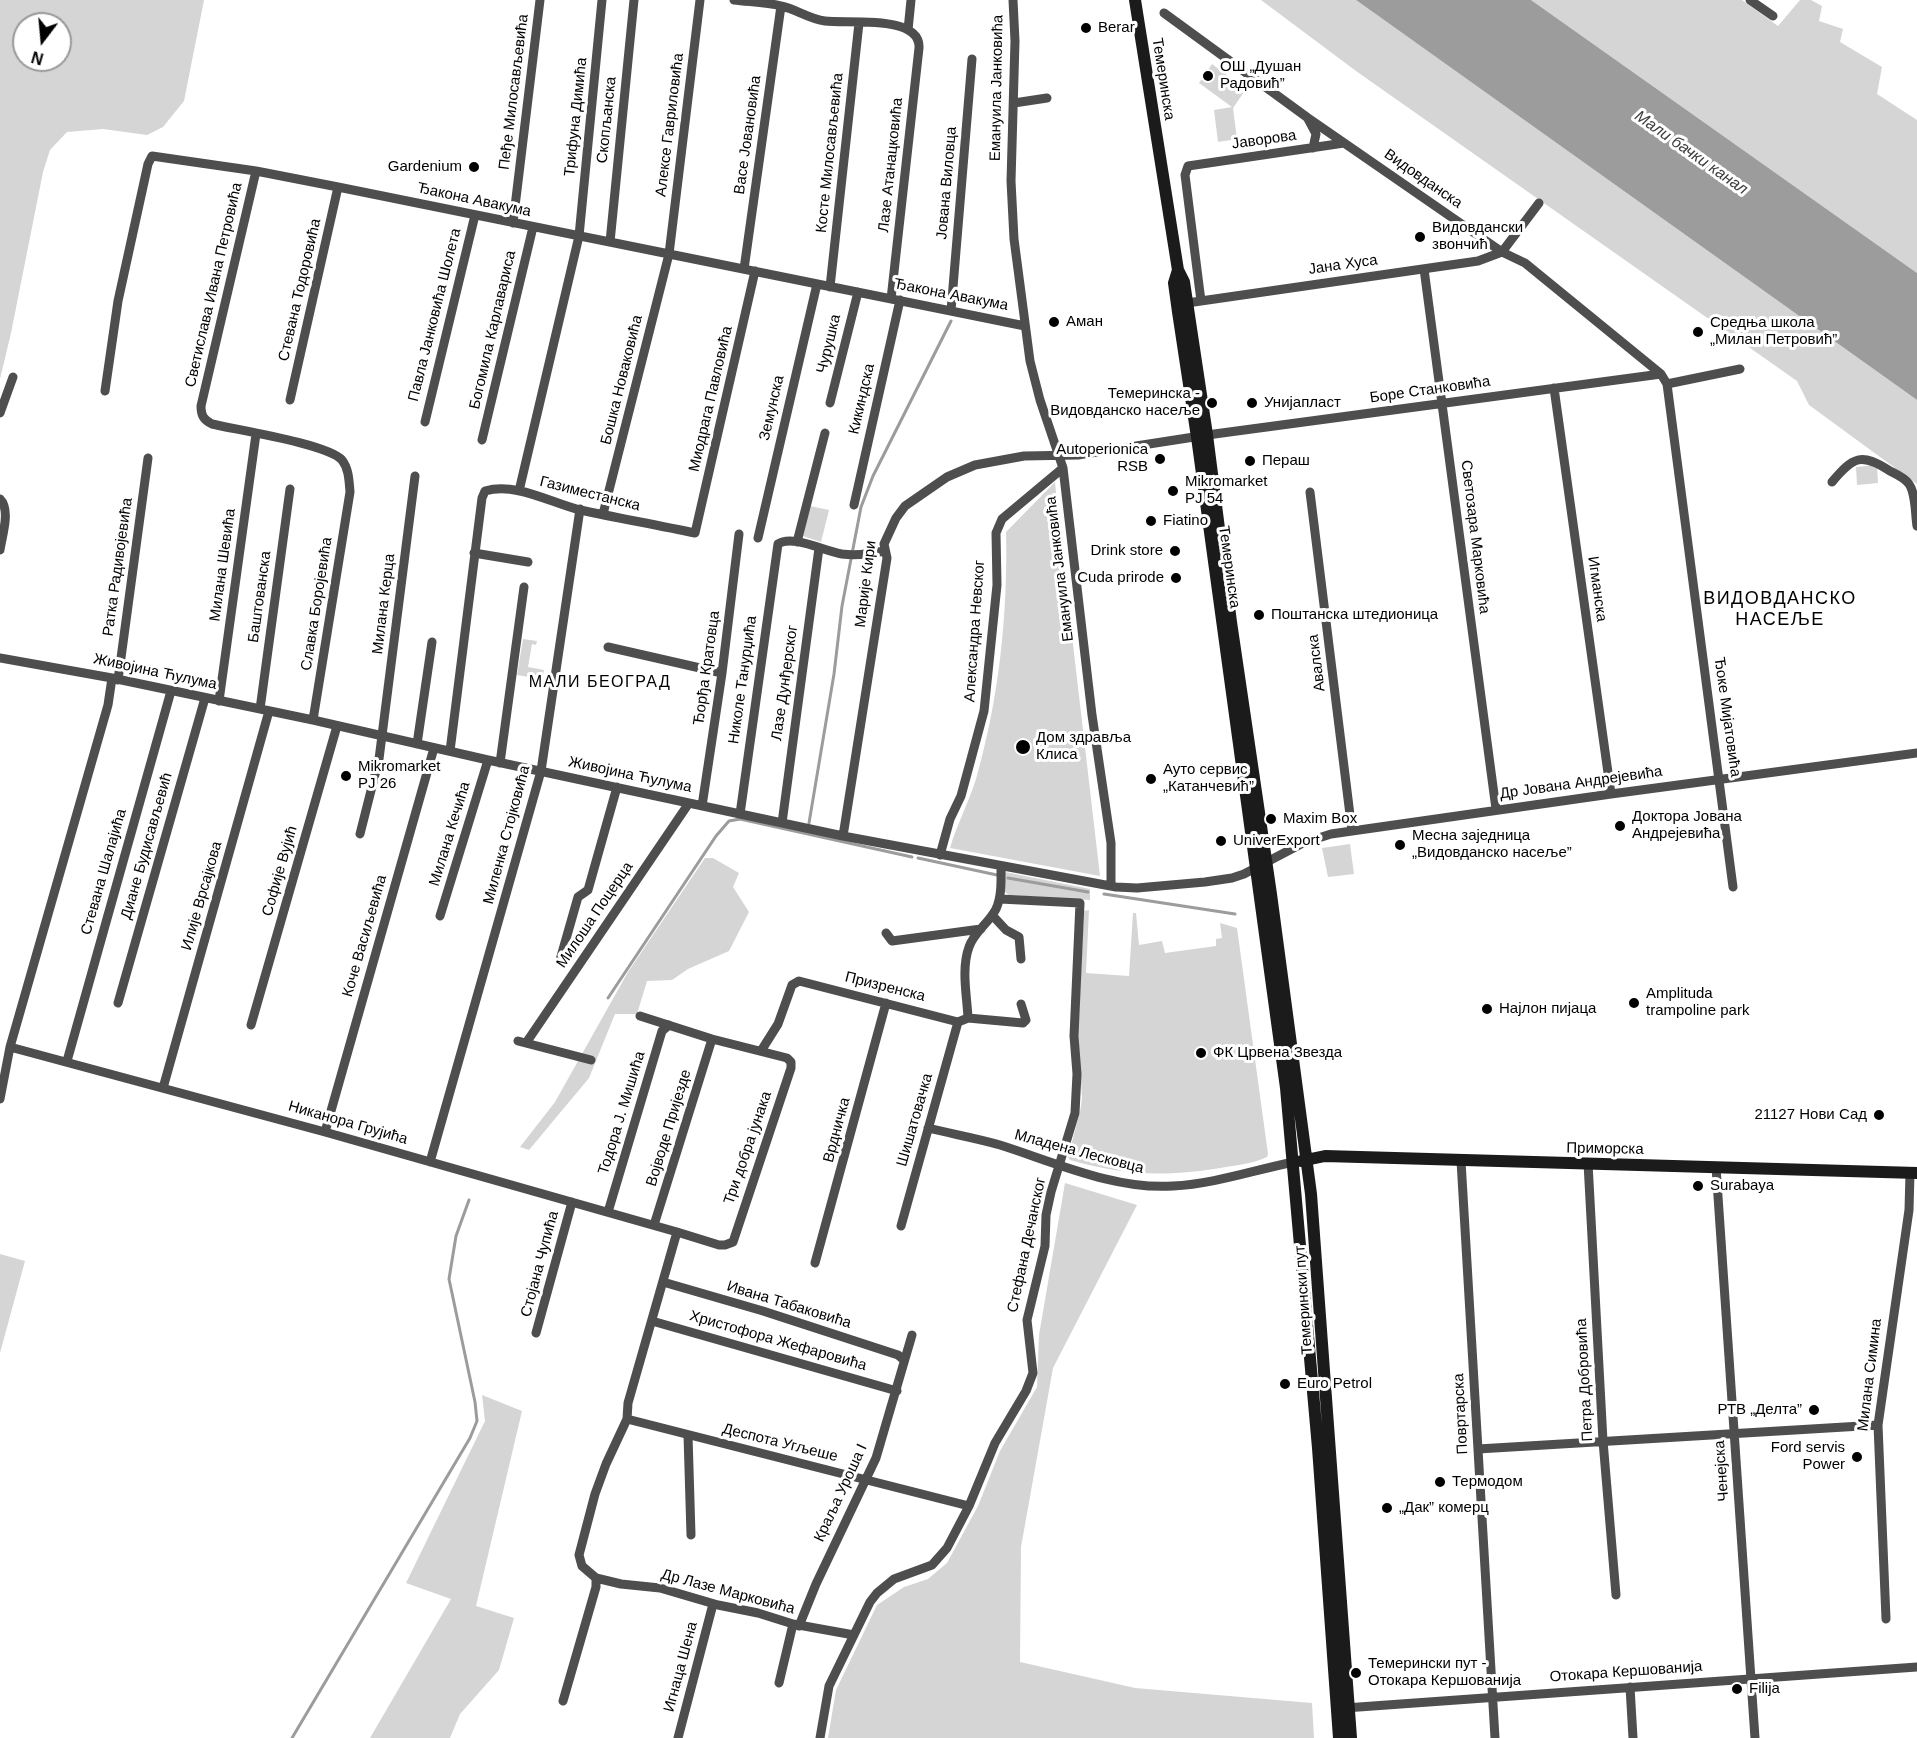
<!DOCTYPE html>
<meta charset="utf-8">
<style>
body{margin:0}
#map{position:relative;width:1917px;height:1738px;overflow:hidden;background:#fff;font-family:Arial,sans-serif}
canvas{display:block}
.north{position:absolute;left:12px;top:12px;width:60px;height:60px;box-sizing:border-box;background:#fff;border:2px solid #999;border-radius:50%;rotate:196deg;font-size:16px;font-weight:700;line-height:24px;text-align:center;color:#000}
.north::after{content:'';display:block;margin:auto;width:21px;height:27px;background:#000;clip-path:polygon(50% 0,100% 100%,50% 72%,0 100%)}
</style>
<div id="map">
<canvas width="1917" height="1738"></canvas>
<div class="north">N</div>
</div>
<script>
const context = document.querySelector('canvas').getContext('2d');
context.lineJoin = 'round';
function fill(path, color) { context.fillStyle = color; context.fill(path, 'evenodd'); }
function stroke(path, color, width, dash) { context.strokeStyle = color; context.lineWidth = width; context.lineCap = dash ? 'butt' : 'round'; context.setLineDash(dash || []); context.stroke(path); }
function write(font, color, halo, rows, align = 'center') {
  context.font = font + ' Arial,sans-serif'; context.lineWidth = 6; context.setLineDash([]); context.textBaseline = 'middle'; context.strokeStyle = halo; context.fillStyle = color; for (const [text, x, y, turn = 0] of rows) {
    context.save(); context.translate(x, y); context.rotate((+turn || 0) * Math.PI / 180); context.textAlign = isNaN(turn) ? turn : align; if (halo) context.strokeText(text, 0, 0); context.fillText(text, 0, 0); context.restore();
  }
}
const green = new Path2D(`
 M0,0H204L184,101L163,127L147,135L103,129L67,132L50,150L43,172L11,333L0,379ZM24,24H60V60H24Z
 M1261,0H1356L1917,400V484L1809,405L1797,381L1356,71Z
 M1531,0H1742L1778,26L1800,0H1811L1822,6L1819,21L1843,29L1840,42L1882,67L1877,94L1917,120V273Z
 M1212,64L1246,89L1233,108L1237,139L1218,142L1214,110L1232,107L1199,83Z
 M1877,465L1878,483L1857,485L1856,467Z
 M1055,482L1059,524L1100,876L950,848C957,824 969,802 976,779C999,699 1008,614 1006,532Z
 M810,506L829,510L821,542L803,536Z
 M523,639L537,641L536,645L532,644L528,667L544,670L542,682L529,680V677L517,675Z
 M1350,844L1354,874L1328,877L1322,848Z
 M705,858H713L739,873L733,887L749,912L729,951L688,969L672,980L647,981L637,1014H615L589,1078L529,1150L520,1147L555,1102L628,972Z
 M1005,872L1090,889V900L1009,895L1005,892Z
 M1089,910L1086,973L1129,976L1133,913H1136L1139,945L1162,941L1165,953L1216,946V939L1222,938L1220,923L1237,928L1268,1154L1267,1157C1255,1163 1239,1165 1226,1167C1170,1177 1125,1176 1070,1160L1068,1157L1080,1112L1082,1098L1078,1033L1084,911Z
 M1065,1183L1137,1205L1053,1368L1021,1547L1020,1662L1135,1688L1312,1703L1314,1738H828L836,1690L877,1605L904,1587L928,1579L947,1563L978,1506L1000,1451L1037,1387L1039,1335Z
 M0,1254L25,1261L0,1353Z
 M482,1395L522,1411L476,1606L514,1618L499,1670L460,1714L450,1738H370L451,1599L406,1583L485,1421Z`);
const water = new Path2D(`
 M1356,0H1531L1917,273V400Z`);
const stream = new Path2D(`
 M809,823L834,674L842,606L861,507L873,476L951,321
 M918,858L997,875
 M1008,878L1088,892
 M1104,894L1235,914
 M608,998L716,836L729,821L740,819L912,857
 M292,1738L470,1438L477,1421L475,1402L449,1279L456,1236L469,1200`);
const street = new Path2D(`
 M734,0C749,2 766,2 781,6C796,9 809,19 825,21C847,24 921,14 919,48L891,299
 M1013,0L1015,41L1011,181L1014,239L1030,361L1040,400L1063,468L1092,715L1111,843V886
 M1750,0L1773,16
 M1164,13L1308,118L1502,252L1525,263L1661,374L1667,384L1733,887
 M908,30L911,0
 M1014,103L1047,98
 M1308,119L1316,134L1313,148
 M256,171L201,406C201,416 204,420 212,424C237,430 328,444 342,460C349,469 349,481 350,492L313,720
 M513,223L540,0
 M610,242L634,0
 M744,269L781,6
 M1424,269L1496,809
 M830,287L859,23
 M1201,301L1185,175L1188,166L1344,143
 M1187,303L1478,261L1502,252L1539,203
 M951,311L972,59
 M1667,384L1740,369
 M1554,388L1611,794
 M105,391L118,301L148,164L152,156L256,171L338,187L1025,326
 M290,400L338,187
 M830,403L858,292
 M0,413L13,377
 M425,422L475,215
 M482,440L533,227
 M1832,482C1853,457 1861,452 1890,471C1896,474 1905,478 1909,484C1916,494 1915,514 1917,526
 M519,491L579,236L602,0
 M1310,492L1352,831
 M0,499C11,510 2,536 0,550
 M854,505L900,300
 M603,514L669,254L700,0
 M758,538L817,284
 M797,542L825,433
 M474,553L528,562
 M608,647L722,673
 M0,658L112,678L313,720L488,760L843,836L1116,887L1137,888L1205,882L1232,878L1244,874L1303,843L1331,834L1611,794L1917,753
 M118,680L148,458
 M219,701L256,434
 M260,709L290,489
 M417,744L432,642
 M450,751L482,498L485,491C516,482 551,503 580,510C618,518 657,525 695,533L755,271
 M500,763L524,587
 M702,806L722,673L739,534
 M740,814L778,544C792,534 824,551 842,554C856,556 870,554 884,551
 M782,823L819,548
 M360,834L379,759L415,476
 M843,836L887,558L884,544L896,518L905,506L947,477L975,465L1024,456L1078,455L1207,435L1661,374
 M940,855L950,819L961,796L984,711L997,585L996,533L1002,519L1063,468
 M992,915L1006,930L1019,937L1021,959
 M440,916L488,760
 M886,933L892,941L981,929
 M560,960L578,897L588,890L617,787
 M118,1003L205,698
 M640,1016L712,1039L787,1058L791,1062V1068L733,1242L725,1245H719L677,1232
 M968,1018C967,996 961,969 969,947C974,932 989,923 996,909C1002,896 1001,880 1001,867
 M251,1025L337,726
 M518,1041L591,1060
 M526,1043L689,803
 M10,1047L325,1132L677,1232L628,1403L627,1419
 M761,1051L778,1024L792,985L799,981L958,1022L968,1018L1023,1023L1026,1020L1021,1004
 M67,1061L171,691
 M163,1088L269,711
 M0,1099L10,1047L108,705L112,678
 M928,1128C952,1134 976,1138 1000,1145C1054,1162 1115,1190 1173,1186C1214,1184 1254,1170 1294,1162
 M325,1132L434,748
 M1461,1161L1495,1738
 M430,1162L541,771L580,509
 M1588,1163L1603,1441L1616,1595
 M1716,1167L1755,1738
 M608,1212L662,1031L669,1025
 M654,1225L712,1039
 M901,1226L958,1022
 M815,1263L886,1003
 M663,1282L763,1311L898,1355L904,1360
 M652,1321L897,1391
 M536,1333L572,1202
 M688,1435L691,1535
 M1478,1449L1878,1425
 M1886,1619L1878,1425L1909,1210L1910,1173
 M799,1626L816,1584L876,1458L912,1335
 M854,1635L793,1624L758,1613L718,1605L660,1588L621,1584L596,1578L582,1566L579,1555L595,1494L606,1464L627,1419L969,1506
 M779,1683L793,1624
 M1630,1687L1633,1738
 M563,1701L596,1587V1578
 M1345,1708L1917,1667
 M678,1738L713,1604
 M820,1738L829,1686L870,1602L877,1593L894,1579L932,1565L947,1548L969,1506L995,1443L1026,1391L1033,1373L1027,1320L1045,1246L1046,1215L1051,1192L1075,1113L1077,1074L1074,1036L1080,903L1000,899`);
const secondary = new Path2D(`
 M1135,0L1178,270L1184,282L1207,435L1231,622L1271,894L1311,1194L1351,1738
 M1178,270L1174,283L1178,312L1197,437L1286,1088L1318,1448L1339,1738
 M1301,1161L1325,1156L1917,1173`);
const markers = [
 [1086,28,6,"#000"],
 [1208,76,6,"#000"],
 [474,167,6,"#000"],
 [1420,237,6,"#000"],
 [1054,322,6,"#000"],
 [1698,332,6,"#000"],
 [1212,403,6,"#000"],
 [1252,403,6,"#000"],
 [1160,459,6,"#000"],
 [1250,461,6,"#000"],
 [1173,491,6,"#000"],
 [1151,521,6,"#000"],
 [1175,551,6,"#000"],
 [1176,578,6,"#000"],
 [1259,615,6,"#000"],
 [1023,747,8,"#000"],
 [346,776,6,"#000"],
 [1151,779,6,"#000"],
 [1271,819,6,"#000"],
 [1620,826,6,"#000"],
 [1221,841,6,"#000"],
 [1400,845,6,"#000"],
 [1634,1003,6,"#000"],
 [1487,1009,6,"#000"],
 [1201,1053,6,"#000"],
 [1879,1115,6,"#000"],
 [1698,1186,6,"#000"],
 [1285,1384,6,"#000"],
 [1814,1410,6,"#000"],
 [1857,1457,6,"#000"],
 [1440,1482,6,"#000"],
 [1387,1508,6,"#000"],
 [1356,1673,6,"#000"],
 [1737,1689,6,"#000"]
];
const poiNames = [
 ["Berar",1098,28],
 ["ОШ „Душан",1220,67],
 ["Радовић”",1220,84],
 ["Gardenium",462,167,"right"],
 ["Видовдански",1432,228],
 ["звончић",1432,245],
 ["Аман",1066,322],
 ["Средња школа",1710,323],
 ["„Милан Петровић”",1710,340],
 ["Темеринска -",1200,394,"right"],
 ["Видовданско насеље",1200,411,"right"],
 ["Унијапласт",1264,403],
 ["Autoperionica",1148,450,"right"],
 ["RSB",1148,467,"right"],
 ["Пераш",1262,461],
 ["Mikromarket",1185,482],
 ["PJ 54",1185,499],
 ["Fiatino",1163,521],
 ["Drink store",1163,551,"right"],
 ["Cuda prirode",1164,578,"right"],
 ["Поштанска штедионица",1271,615],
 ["Дом здравља",1036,738],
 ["Клиса",1036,755],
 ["Mikromarket",358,767],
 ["PJ 26",358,784],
 ["Ауто сервис",1163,770],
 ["„Катанчевић”",1163,787],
 ["Доктора Јована",1632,817],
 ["Андрејевића",1632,834],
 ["Maxim Box",1283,819],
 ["Месна заједница",1412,836],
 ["„Видовданско насеље”",1412,853],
 ["UniverExport",1233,841],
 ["Amplituda",1646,994],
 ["trampoline park",1646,1011],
 ["Најлон пијаца",1499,1009],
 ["ФК Црвена Звезда",1213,1053],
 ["21127 Нови Сад",1867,1115,"right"],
 ["Surabaya",1710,1186],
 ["Euro Petrol",1297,1384],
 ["РТВ „Делта”",1802,1410,"right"],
 ["Ford servis",1845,1448,"right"],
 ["Power",1845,1465,"right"],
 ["Термодом",1452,1482],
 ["„Дак” комерц",1399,1508],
 ["Темерински пут -",1368,1664],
 ["Отокара Кершованија",1368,1681],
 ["Filija",1749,1689]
];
const streetNames = [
 ["Темеринска",1163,79,81],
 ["Емануила Јанковића",997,88,-89],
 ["Пеђе Милосављевића",514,92,-83],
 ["Трифуна Димића",576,117,-84],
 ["Скопљанска",607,120,-84],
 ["Алексе Гавриловића",670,125,-83],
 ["Васе Јовановића",748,135,-82],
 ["Јаворова",1264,140,-8],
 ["Косте Милосављевића",830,153,-84],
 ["Лазе Атанацковића",891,165,-84],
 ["Видовданска",1423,179,35],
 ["Јована Виловца",947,183,-85],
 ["Ђакона Авакума",474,200,12],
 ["Јана Хуса",1343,265,-8],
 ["Светислава Ивана Петровића",214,285,-77],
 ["Стевана Тодоровића",300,290,-77],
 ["Ђакона Авакума",951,295,11],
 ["Павла Јанковића Шолета",435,315,-76],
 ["Богомила Карлавариса",493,330,-77],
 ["Чурушка",829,344,-76],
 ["Бошка Новаковића",622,380,-76],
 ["Боре Станковића",1430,390,-8],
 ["Миодрага Павловића",711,399,-77],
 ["Кикиндска",862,399,-77],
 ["Земунска",772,408,-77],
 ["Газиместанска",590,494,14],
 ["Светозара Марковића",1475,537,83],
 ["Милана Шевића",223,565,-82],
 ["Ратка Радивојевића",118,567,-82],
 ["Темеринска",1229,567,82],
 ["Емануила Јанковића",1060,569,-97],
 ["Марије Кири",866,584,-83],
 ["Игманска",1597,589,82],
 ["Баштованска",260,597,-82],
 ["Славка Боројевића",317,604,-81],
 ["Милана Керца",384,604,-83],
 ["Александра Невског",975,631,-86],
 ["Авалска",1317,663,-97],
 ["Ђорђа Кратовца",707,668,-82],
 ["Живојина Ћулума",155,672,12],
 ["Николе Танурџића",743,680,-82],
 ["Лазе Дунђерског",785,683,-82],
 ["Ђоке Мијатовића",1727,717,82],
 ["Живојина Ћулума",630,775,12],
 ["Др Јована Андрејевића",1581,783,-8],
 ["Милана Кечића",450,834,-73],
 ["Миленка Стојковића",507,835,-75],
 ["Диане Будисављевић",147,846,-74],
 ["Софије Вујић",280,871,-74],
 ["Стевана Шалајића",104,872,-74],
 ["Илије Врсајкова",202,896,-74],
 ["Милоша Поцерца",595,915,-56],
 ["Коче Васиљевића",365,936,-74],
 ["Призренска",885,987,14],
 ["Тодора Ј. Мишића",622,1113,-73],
 ["Шишатовачка",915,1120,-74],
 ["Никанора Грујића",348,1123,16],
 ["Војводе Пријезде",669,1128,-73],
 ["Врдничка",837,1130,-75],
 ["Три добра јунака",748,1148,-71],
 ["Приморска",1605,1149,1],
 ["Младена Лесковца",1079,1152,15],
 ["Стефана Дечанског",1027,1245,-78],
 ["Стојана Чупића",540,1264,-75],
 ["Темерински пут",1304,1300,-94],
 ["Ивана Табаковића",789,1305,17],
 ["Христофора Жефаровића",778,1341,16],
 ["Милана Симина",1870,1375,-83],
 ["Петра Добровића",1585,1380,-93],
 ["Повртарска",1461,1414,-93],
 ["Деспота Угљеше",780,1443,14],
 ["Ченејска",1722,1471,-94],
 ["Краља Уроша I",841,1493,-65],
 ["Др Лазе Марковића",728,1592,15],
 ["Игнаца Шена",681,1667,-75],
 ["Отокара Кершованија",1626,1672,-4]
];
const waterNames = [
 ["Мали бачки канал",1691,153,35]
];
const neighbourhoodNames = [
 ["МАЛИ БЕОГРАД",600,683]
];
const quarterNames = [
 ["ВИДОВДАНСКО",1780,599],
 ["НАСЕЉЕ",1780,620]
];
fill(green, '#d5d5d5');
fill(water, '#9c9c9c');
stroke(stream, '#9c9c9c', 3);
stroke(street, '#4e4e4e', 9);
stroke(secondary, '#1b1b1b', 12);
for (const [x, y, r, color] of markers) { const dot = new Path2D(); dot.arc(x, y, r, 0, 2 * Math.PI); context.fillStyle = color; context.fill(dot); stroke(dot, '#fff', 2); }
write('15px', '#000', '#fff', poiNames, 'left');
write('15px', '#000', '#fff', streetNames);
write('italic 16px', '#3d3d3d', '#fff', waterNames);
context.letterSpacing = '1.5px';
write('16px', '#000', '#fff', neighbourhoodNames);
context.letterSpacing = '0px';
context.letterSpacing = '1.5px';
write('18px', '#000', '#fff', quarterNames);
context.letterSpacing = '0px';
</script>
